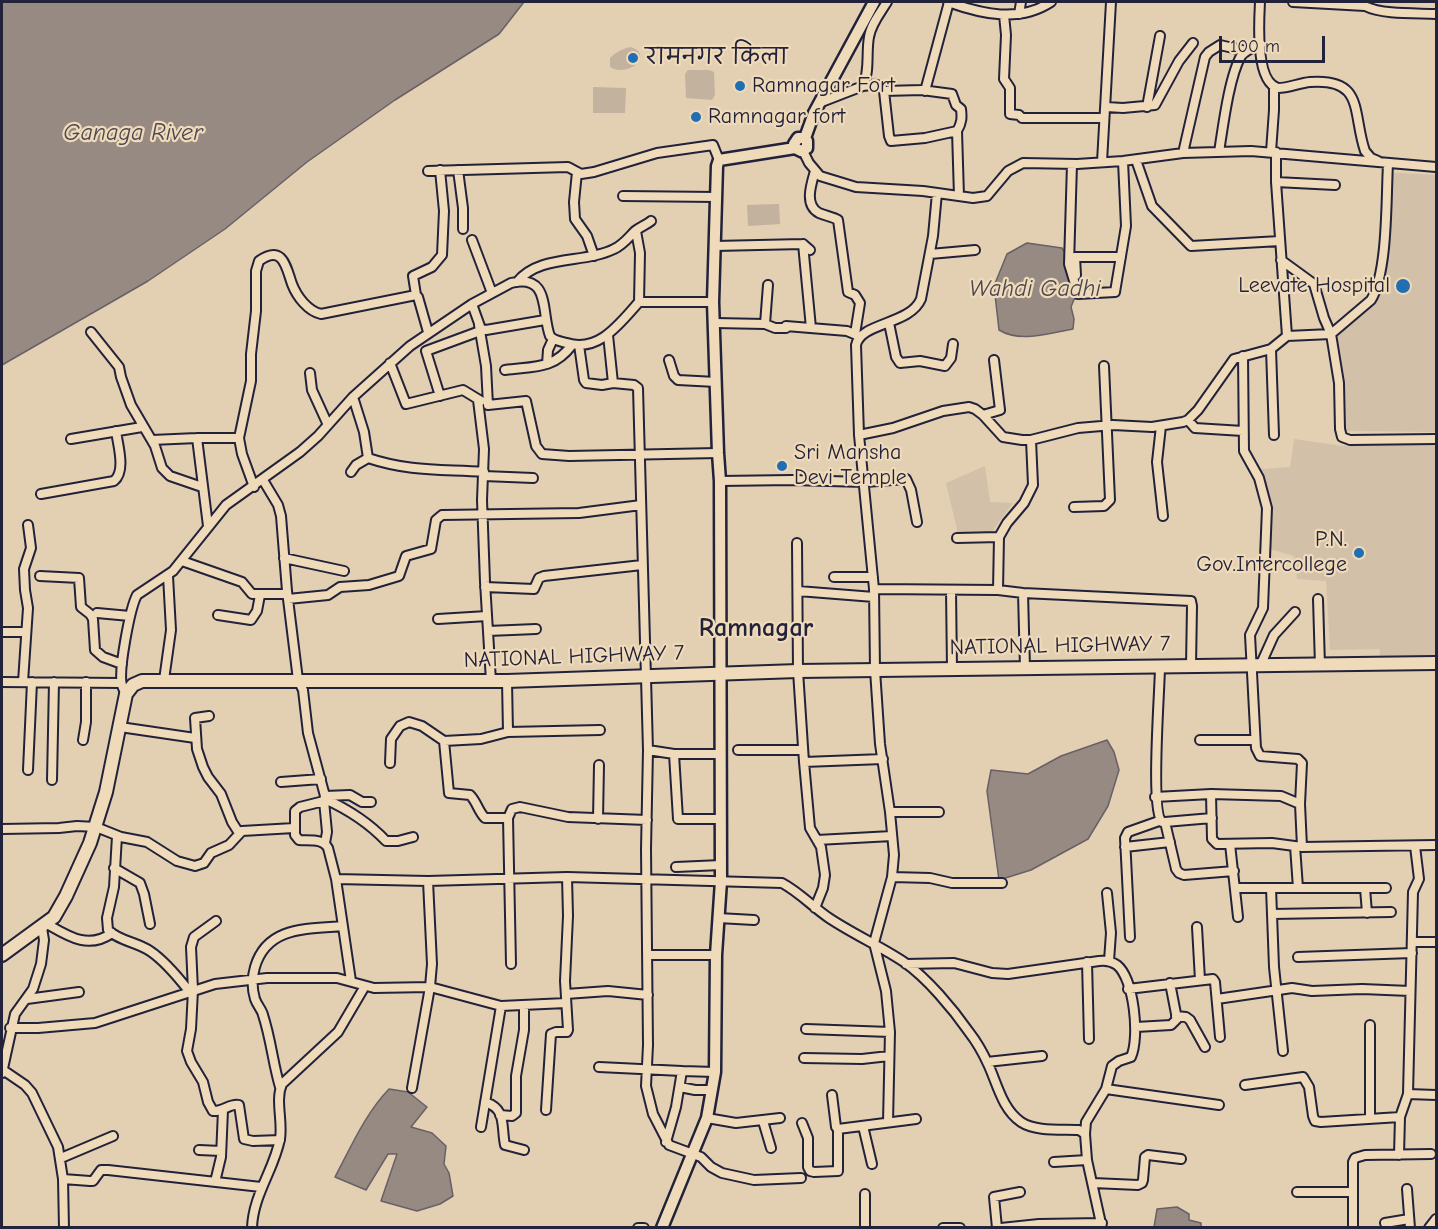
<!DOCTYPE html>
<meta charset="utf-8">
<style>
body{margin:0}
#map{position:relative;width:1438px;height:1229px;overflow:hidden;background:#e3cfb2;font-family:"Comic Neue",sans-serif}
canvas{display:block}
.frame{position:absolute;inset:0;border:3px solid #22223b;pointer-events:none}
.scale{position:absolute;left:1219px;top:36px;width:106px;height:27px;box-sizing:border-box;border:3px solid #22223b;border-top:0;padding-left:8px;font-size:18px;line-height:21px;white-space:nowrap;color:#22223b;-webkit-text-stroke:4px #efdab9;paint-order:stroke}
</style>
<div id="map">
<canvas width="1438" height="1229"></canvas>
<div class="frame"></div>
<div class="scale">100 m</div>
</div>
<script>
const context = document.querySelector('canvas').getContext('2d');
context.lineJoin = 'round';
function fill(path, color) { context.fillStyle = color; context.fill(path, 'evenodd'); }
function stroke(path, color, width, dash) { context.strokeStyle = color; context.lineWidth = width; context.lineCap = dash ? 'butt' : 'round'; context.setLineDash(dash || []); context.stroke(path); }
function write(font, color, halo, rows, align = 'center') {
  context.font = font + ' "Comic Neue","Playpen Sans Deva",sans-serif'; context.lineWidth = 4.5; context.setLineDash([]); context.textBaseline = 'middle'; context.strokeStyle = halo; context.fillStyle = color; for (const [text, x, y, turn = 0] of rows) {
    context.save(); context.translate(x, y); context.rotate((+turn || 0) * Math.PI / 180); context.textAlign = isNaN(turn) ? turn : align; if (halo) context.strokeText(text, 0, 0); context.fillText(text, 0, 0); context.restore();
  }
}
const built = new Path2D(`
 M1382,172L1436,175V432L1346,431L1345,381L1329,339L1361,312L1380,261Z
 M1294,439L1343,446L1436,439V662H1379L1380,649L1330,650L1326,581L1297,579L1294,556L1270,549L1265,510L1249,470L1290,467Z
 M985,466L990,502L1013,503L989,536L958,534L946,483Z`);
const green = new Path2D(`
 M631,47C655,56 627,78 610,67V58C616,52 622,49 631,47Z
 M688,70H709L714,72L715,95L712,100L686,98L685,74Z
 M593,87L626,88L625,113H593Z
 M779,204L780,224L748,226L747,205Z`);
const water = new Path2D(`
 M2,2H524L499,34L395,100L307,162L225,229L148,281L2,365Z
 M1027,243L1062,248L1074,268L1077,292L1071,307L1074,319L1073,329C1050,333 1020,343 999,330L994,286L1007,254Z
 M1107,740L1114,752L1119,770L1108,806L1088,839L1031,870L999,880L987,791L991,770L1028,774L1061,756Z
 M389,1089L408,1092L427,1107L411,1127L432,1133L446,1146L444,1164L449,1173L453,1196L440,1204L417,1211L381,1201L397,1154H388L366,1190L335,1177C351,1147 365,1114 389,1089Z
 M1177,1207L1189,1214V1220L1201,1223V1227H1154L1157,1209Z`);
const street = new Path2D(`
 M948,2C982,14 1019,23 1051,2
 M1260,2C1259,21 1255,82 1278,88C1289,88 1299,83 1310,82C1365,78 1352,113 1365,151L1371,158L1378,161
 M1293,2L1365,6
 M1363,2L1365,6C1383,15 1416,13 1436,14
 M1019,14L1021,2
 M1004,15L1006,35L1004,79L1010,88V114L1019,115L1022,118H1104
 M863,86C871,85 879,82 884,91L889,136L891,141L925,138L957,131C962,123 962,117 961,109L956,105L952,94L922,90L884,91
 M925,91L949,2
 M819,103L863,86C870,71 866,53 869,37C871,24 881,12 887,2
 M1106,107L1123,108L1155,105L1179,61L1193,43
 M1147,107L1160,36
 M957,131L959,196
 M803,151L809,163L820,176L856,187L923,191L973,198L987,196L1008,171L1023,163L1077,164L1123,161L1183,153L1251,151L1436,167
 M1219,152C1223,127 1229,77 1241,56C1246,50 1254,47 1261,44
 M1271,152L1274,110V87
 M1276,152V182L1287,336
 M1183,153L1205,57L1209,52L1220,45L1246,51
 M1136,160L1152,206L1191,246L1280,241
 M1102,162L1111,2
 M1072,164L1069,264L1078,294L1115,292L1126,226L1123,161
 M458,170L463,208V229
 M428,171L568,167L581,174L594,172L657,153L713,145L719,160
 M815,171C811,185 804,205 819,213C826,216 833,217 838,220L848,292L855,295L860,303L855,334
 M577,172L574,202L575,219L587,236L594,256
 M1276,182L1335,185
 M623,196L716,197
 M636,231L640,253L639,302
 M472,240L492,293
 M803,244L811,328
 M715,246L803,244L810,250
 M930,254L975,250
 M1281,260L1314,284L1324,318L1331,334L1339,383L1340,429L1342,437L1350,440L1436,439
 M1076,275L1075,257H1121
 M517,282C540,254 584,264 614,249C623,245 628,238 635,231C640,227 646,225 651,221
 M416,295L413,276L432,267L442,255L444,211L440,170
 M472,304L481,329L486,330L545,320
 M715,323L765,324L775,328H786V326L847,331L859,336
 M889,323L896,357L900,363L920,361L945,366L951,358L953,344
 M765,324L768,285
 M479,325L486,366L488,405L526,401L536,446L542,454L569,456L718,453
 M91,332L119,367L121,377L131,405L155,446L162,468L170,476L202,487
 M608,335L613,383L634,385L638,388L648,750L646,849L648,1045L646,1086L653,1114L669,1145L701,1157L711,1167L722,1173L754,1180L801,1178
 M579,345L584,380L586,383L602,385L613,383
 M1271,349L1274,435
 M1243,356L1244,451L1259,478L1267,508L1263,608L1250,635L1256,748L1260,756L1298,759L1302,763L1300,804L1302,847
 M669,360L674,376L678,380L716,382
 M390,363L406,404L463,390L481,401
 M547,364L548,350L553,339
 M505,370C534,366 553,370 572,345
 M310,373L312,390L328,425
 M440,396L426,351L480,331
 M478,400L484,449L482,500L485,582L491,681
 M983,415L1000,410L994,360
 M1188,420L1195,428L1243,431
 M1161,426L1157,462L1163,516
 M859,435L893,428L943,411L969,407L975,409L983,415L1003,437L1022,440H1031L1078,428L1113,425L1152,427L1183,422L1188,420L1198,410L1234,359L1271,349L1287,336L1331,334L1371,300C1388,272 1386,199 1388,164
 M71,439L142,427
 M152,440L197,438
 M368,458C410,472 442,469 484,472
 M351,472L356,465L368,458L364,432L353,397
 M484,476L533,478
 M263,480L278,505L281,516L287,591L298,680L303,690L308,733L325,796L324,801L300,807L295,811V835L299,840C309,841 323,838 328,848L336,879L351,981
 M720,481L792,480L865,482L906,479L911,490L917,522
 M254,487L242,454L239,438L251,381V354L256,311V271L259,261C283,244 286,267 292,284C297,297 308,311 321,314L416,295L418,297L428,332
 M41,494L114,481C126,471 118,446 116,431
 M1074,507L1104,506L1110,500L1104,366
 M208,526L197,438H239
 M957,538L999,537
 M797,543L798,671L804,762L810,828L821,847L825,875L823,888L815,908
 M284,558L344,571
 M182,561L242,582L252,594H287
 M40,576L79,578L81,607L90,614L93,619L95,650L103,657L122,664
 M834,577H873
 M485,587L534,589L539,578L544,576L642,565
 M874,589L998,590L1023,593L1191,601L1192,606L1191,666
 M951,590L952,669
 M998,590L999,537L1007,523L1024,503L1033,485L1031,440
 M798,591L874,597
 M1023,593L1025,668
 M288,599L328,595L340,587L369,585L399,576L406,556L431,549L436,520L442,515L579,513L641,505
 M1318,599L1320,666
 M97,613L130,616
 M218,615L251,620L257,611L260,595
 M438,619L487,616
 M488,631L536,629
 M2,632H26
 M1160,666C1160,690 1150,811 1162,822H1165L1212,818
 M1260,666L1274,635L1295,612
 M164,680L171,630L168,576
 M507,681L508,732
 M2,682L121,683
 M23,682L28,608L25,590L24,569L31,548L28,525
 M126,694C125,692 122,687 122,685C118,671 130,608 137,595L173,571L226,505L300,452L318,436L353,397L410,346L472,304L511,283C551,273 541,313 550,336C554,341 560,341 567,343C599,353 620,323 639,302H713
 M209,716L195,718L197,749L203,767L208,777L221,794L232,822L239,833
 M120,727L195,738
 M83,740L86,722V682
 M1200,740H1255
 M444,741L449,793L470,795C477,802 478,811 485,818H508
 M648,750L674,754H721
 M738,750H803
 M674,754L678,819H721
 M804,762L883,759
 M390,763L391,739L400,726L409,722L422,726L444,741L481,739L508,732L600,730
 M28,770L32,682
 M52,780L54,682
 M281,782L321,779
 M1211,794L1212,839L1217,844L1272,843L1302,847L1436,845
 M325,796L350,795L362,802H371
 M1155,797L1211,794L1281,796L1300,804
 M325,799C347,809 369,823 386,841H398L413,837
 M324,801L327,832L325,843
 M890,812H939
 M598,819L599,765
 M1165,822L1176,869L1179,873L1184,875L1234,871
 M2,829L59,828L77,826L96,827L121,837L147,842L177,861L195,866L204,863L211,853L229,845L242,831L294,828
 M117,836L114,887L107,918L108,930C119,941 137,942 150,951C165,961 178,977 189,991
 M817,840L892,836
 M1230,844L1238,917
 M1295,846L1298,888
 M1415,846L1419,879L1413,892L1408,1094L1436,1095
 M1125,847L1170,842
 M676,867L721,865
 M114,868L140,883L144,894L150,924
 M892,877L930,878L952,883H1002
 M336,879L428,881L567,877L782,883C799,892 813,907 829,918C853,934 880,946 904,962C927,978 953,1009 969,1032C976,1041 983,1053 988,1064C997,1083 1002,1109 1021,1122C1036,1132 1062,1129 1079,1130L1085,1134L1087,1160L1102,1228
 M1236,888H1386
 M1271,888L1274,967L1283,1051
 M1365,888L1367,913
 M1107,893L1111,933L1109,961
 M1272,914L1391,912
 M718,918L754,920
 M216,921L194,937L191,947L193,990L191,1029L187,1051L191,1062L203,1082L208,1102L213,1111C223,1112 230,1103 239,1105L244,1139L253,1141L280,1140
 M47,924C68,936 88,950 112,933
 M1197,927L1200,980
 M1130,937L1125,838L1128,832L1159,821
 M1412,942H1436
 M648,955H716
 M1298,957L1412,953
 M1087,962L1089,1039
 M511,964L508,818L512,809L520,807L568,817L647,820
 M906,964L954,963L992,973L1008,974L1099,961C1106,960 1111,961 1117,965C1134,979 1140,1037 1131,1057L1119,1061L1112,1066L1106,1089L1086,1122L1085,1134
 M1128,989L1213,979L1215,982L1220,1037
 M566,994L608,991L648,995
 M27,999L79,992
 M1217,999L1292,988L1312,991L1362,989L1410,991
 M1176,1016L1186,1017L1190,1020L1205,1047
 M1370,1025V1118
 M1136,1027L1171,1025L1177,1019L1170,983
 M10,1028H38L95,1023L215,984L267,978H337L374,988L430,987L501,1006L566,1003
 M806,1029L890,1032
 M804,1058L862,1059L889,1056
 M987,1062L1042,1056
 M599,1067L682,1071
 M3,1070L25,1085L32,1093L58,1147L63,1179L64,1228
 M2,1073L15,1014L33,989L41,964L44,940L42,928
 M1245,1085L1303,1077L1309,1087L1313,1116L1315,1121L1321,1122L1400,1117
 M280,1087C273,1064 271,1039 263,1015C262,1010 257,1005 255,999C252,989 252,977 255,967C267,926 307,929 343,926
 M680,1087L695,1090H712
 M412,1088L430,987L432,964L428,881
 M1106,1089L1219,1105
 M832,1095L836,1127L838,1129L916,1119
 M485,1102C507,1109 501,1126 505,1145L524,1150
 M546,1110L551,1034L556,1032H567L568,1030L565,981L568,916L567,877
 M500,1115L512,1116L516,1113V1076L524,1030V1005
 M707,1118L736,1123L780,1118
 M763,1121L771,1148
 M888,1122L890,1032L886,991L874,943L892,877L894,855L890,812L880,744L875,670L874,589L859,435L856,345C861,322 910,325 921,299L933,236L937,193
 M802,1123L808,1138V1167L810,1171L814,1172L838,1171V1129
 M863,1126L872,1164
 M481,1127L501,1006
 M666,1142L676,1107L682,1071L715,1072
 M199,1150L221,1151
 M1399,1155L1400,1117L1408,1094
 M61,1158L113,1136
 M1054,1162L1087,1160
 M63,1179L90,1181H93L101,1170H108L261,1187
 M215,1182L221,1157L223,1110
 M1093,1183L1138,1185L1142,1183L1143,1180L1145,1157L1148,1155L1181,1159
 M1407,1189L1410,1228
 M1297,1192H1352
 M865,1194V1228
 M1385,1223L1409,1219
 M252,1228C253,1195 274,1170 280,1139C283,1121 275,1100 282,1084L338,1032L365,986
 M638,1228H644
 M943,1228H960
 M997,1228L994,1197L1020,1192
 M1001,1228L1039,1224L1102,1223
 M1353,1228V1162L1355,1158L1365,1155L1431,1154
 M1429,1228L1436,1219`);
const secondary = new Path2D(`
 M805,138L814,113L874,2
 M662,1228L707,1118L715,1072L716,955L721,881L720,481L718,453L713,302L717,166L719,160L795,148L801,151L807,148V141L805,138H798L794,144L795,148`);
const primary = new Path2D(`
 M2,955L54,917L66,896L90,843L106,792L126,694L133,685L142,681H507L798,671L1436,663`);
const markers = [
 [633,58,6,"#1f6fb2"],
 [740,86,6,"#1f6fb2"],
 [696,117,6,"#1f6fb2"],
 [1403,286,8,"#1f6fb2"],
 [782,466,6,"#1f6fb2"],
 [1359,553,6,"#1f6fb2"]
];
const poiNames = [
 ["रामनगर किला",645,58],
 ["Ramnagar Fort",752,86],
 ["Ramnagar fort",708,117],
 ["Leevate Hospital",1390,286,"right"],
 ["Sri Mansha",794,453],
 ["Devi Temple",794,478],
 ["P.N.",1347,540,"right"],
 ["Gov.Intercollege",1347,565,"right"]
];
const streetNames = [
 ["NATIONAL HIGHWAY 7",1060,646,-1],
 ["NATIONAL HIGHWAY 7",574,657,-2]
];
const waterNames = [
 ["Ganaga River",133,133],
 ["Wahdi Gadhi",1035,289]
];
const quarterNames = [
 ["Ramnagar",756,629]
];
fill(built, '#d3c0a8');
fill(green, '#c2b29e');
fill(water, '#978a82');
stroke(water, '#686066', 1.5);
stroke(street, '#22223b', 12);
stroke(secondary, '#22223b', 15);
stroke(primary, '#22223b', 16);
stroke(street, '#efdab9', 8);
stroke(secondary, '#efdab9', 10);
stroke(primary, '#efdab9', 12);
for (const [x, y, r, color] of markers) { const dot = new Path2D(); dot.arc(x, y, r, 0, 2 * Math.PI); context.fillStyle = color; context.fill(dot); stroke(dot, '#efdab9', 2); }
write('22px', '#22223b', '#efdab9', poiNames, 'left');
write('22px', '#22223b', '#efdab9', streetNames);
write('italic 24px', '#4b4654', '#efdab9', waterNames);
write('bold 26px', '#22223b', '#efdab9', quarterNames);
</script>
